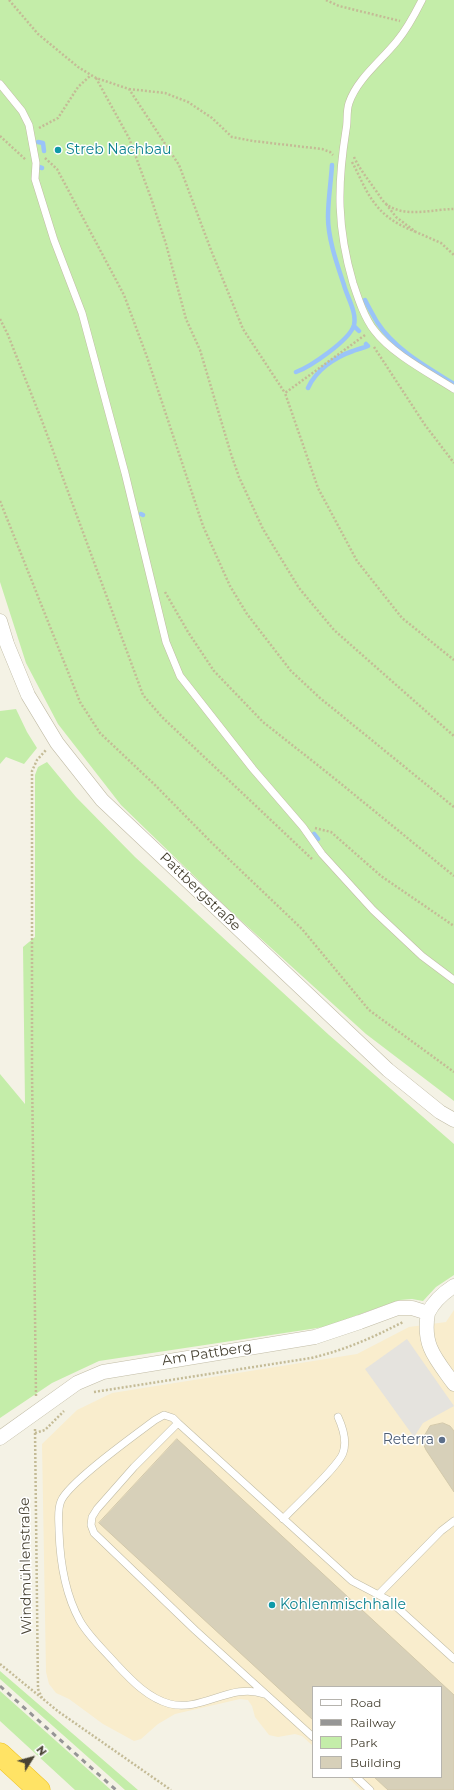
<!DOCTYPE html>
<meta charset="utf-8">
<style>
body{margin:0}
#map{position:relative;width:454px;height:1790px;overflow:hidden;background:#f4f2e5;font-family:Montserrat,sans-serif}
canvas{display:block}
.legend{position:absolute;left:312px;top:1686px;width:130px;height:92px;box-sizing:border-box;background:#fff;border:1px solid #b6b4ae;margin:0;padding:5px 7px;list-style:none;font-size:12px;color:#484334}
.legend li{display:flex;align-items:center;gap:8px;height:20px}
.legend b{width:20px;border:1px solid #b6b4ae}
.north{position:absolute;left:12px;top:1738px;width:40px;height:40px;-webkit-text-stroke:3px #fff;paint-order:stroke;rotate:53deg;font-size:11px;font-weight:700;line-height:16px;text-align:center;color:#484334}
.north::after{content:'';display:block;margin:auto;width:14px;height:18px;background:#484334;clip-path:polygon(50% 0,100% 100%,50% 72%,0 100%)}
</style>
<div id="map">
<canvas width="454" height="1790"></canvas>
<ul class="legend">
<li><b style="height:5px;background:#fff"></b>Road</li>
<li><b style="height:5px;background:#969696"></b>Railway</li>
<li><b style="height:11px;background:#c4eda9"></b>Park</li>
<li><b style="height:11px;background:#d7d0b9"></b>Building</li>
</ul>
<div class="north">N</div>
</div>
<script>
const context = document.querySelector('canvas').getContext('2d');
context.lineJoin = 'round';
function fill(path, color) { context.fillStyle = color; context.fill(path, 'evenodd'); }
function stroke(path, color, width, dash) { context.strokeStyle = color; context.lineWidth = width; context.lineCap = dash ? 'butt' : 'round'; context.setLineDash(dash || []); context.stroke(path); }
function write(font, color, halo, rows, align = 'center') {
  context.font = font + ' Montserrat,sans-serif'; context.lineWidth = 3; context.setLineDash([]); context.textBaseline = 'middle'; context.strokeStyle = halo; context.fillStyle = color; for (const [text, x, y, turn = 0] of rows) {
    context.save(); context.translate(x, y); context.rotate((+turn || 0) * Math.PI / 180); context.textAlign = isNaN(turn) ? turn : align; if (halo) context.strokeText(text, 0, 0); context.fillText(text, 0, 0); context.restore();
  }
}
const commercial = new Path2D(`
 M454,1310V1790H361L347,1777H441V1687H313V1746L302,1736L295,1734L278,1737L269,1735L255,1717L252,1706L248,1700L240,1699L175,1714L158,1724L141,1739L134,1741L103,1724L69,1699L56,1693L49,1684L46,1672L42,1444L77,1410L112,1393L357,1354L409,1327L446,1322Z`);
const green = new Path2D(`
 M0,0H454V1101L366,1034L226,907L121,805L58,724L26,663L0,582Z
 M16,709L27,732L37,748L24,764L6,757L0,764V711Z
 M47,762L76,797L135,857L329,1035L454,1144V1275L436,1287L423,1301L412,1299L400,1300L324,1327L99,1361L52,1383L0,1418V1074L25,1104L23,947L35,937V775L38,767Z
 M0,1671L138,1790H125L0,1679Z
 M0,1691L111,1790H75L0,1721Z`);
const parking = new Path2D(`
 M407,1339L454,1406L423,1423L414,1437L365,1369Z`);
const stream = new Path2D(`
 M38,142L43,143L44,151
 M39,167L42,168
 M365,300C369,308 373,315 377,322C395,350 427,367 454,384
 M354,326L359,331
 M296,372C310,367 350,340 354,325C357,312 347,297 344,285C337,264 328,239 328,217C328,200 331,182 332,165
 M308,388C316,370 335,357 353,351C358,349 363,348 368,346L366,344
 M141,514L143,515
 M314,834L318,839`);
const building = new Path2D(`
 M443,1423L450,1426L454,1431V1492L426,1450L423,1443V1438L430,1426Z
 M177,1439L454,1695V1790H388L374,1777H441V1687H313V1720L99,1523Z`);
const path = new Path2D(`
 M9,0L38,34L78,67L96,78L129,89L179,165L211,250L243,329L285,393
 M326,0L339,6L400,21
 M96,78L129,138L151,198L166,244L186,319L200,350L231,454L239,477L263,529L299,588L334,630L454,736
 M129,89L165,93L188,102L212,118L232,137L253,141L322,149L330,152L333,155
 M39,128L58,118L78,87L91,75
 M0,136L26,160
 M354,157C359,168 367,178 374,188C378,193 381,199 385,203C403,219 433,209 454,209
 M45,158L57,169L124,295L147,357L203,526L230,586L247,614L291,671L320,698L454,807
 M352,162C356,169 359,176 362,182C375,209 388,221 416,232
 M386,204L396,217L416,232L441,243L454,255
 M0,319L8,335L42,421L143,695L162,717L312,859
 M365,335L285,393L318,488L357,561L402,618L454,660
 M374,347L425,425L454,463
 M0,501L80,702L100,733L154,784L212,843L302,929L369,1010L454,1072
 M165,592L188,632L214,671L263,722L329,774L454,876
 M315,828L331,832L381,876L454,926
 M94,1392L311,1358C345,1350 372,1338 403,1322
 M36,1396L32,1072V771L37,760L46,750
 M35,1429L38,1689L42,1698
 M35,1433L45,1430L64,1411
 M0,1664L59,1712L171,1790`);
const lane = new Path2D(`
 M422,0C415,14 407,29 397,41C381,61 357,79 349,103C346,112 348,121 346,130C337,186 337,228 353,283C358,298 364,317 374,330C392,354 429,373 454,389
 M0,84L22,111L29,125L36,163L35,179L54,240L82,313L125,473L166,642L180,676L253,769L303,827L322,854L373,910L422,956L454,980
 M178,1423L173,1418L164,1415L155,1420C135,1435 69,1482 61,1501C57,1510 59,1521 59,1531C60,1562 65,1594 80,1621C89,1637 105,1651 117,1665C132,1681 148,1698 170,1704C202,1712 232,1682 264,1694
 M283,1519C295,1506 338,1467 343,1453C347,1442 343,1428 338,1417
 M379,1594L441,1531L454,1521
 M313,1737L195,1630L94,1533L91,1525L92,1517L97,1509L134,1467L178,1423L352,1581L390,1601L454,1659
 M356,1777L370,1790`);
const street = new Path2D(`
 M0,621L7,644L28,695L57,743L102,800L388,1070L440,1112L454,1120
 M428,1313C422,1346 436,1359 454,1384
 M0,1438L77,1383L103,1372L315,1337L360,1322L398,1308H412L428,1313C434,1301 443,1293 454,1286`);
const highway = new Path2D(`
 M0,1754L39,1790`);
const rail = new Path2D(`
 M0,1686L116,1790`);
const markers = [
 [58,150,4,"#0f9aa8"],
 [442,1440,4,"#5c6f8a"],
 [272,1605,4,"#0f9aa8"]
];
const cultureNames = [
 ["Streb Nachbau",66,150],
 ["Kohlenmischhalle",280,1605]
];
const streetNames = [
 ["Pattbergstraße",200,892,44],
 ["Am Pattberg",207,1354,-9],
 ["Windmühlenstraße",26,1566,-91]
];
const serviceNames = [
 ["Reterra",434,1440]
];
fill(commercial, '#f9edcd');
fill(green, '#c4eda9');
fill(parking, '#e5e3de');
stroke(stream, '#9ac4f8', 4.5);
fill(building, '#d7d0b9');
stroke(building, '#d3c9ab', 1);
stroke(lane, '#c1bca6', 8);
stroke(street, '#c1bca6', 15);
stroke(highway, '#efc325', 23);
stroke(path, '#c4bb96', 2.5, [2, 2]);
stroke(lane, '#fff', 7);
stroke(street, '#fff', 14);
stroke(highway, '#ffe365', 22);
stroke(rail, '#969696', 3, [5, 5]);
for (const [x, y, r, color] of markers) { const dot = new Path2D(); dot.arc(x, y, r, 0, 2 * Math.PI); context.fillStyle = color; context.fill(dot); stroke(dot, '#fff', 1.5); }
write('14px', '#0d838f', '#fff', cultureNames, 'left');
write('14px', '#484334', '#fff', streetNames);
write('14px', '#4e5e75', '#fff', serviceNames, 'right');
</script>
